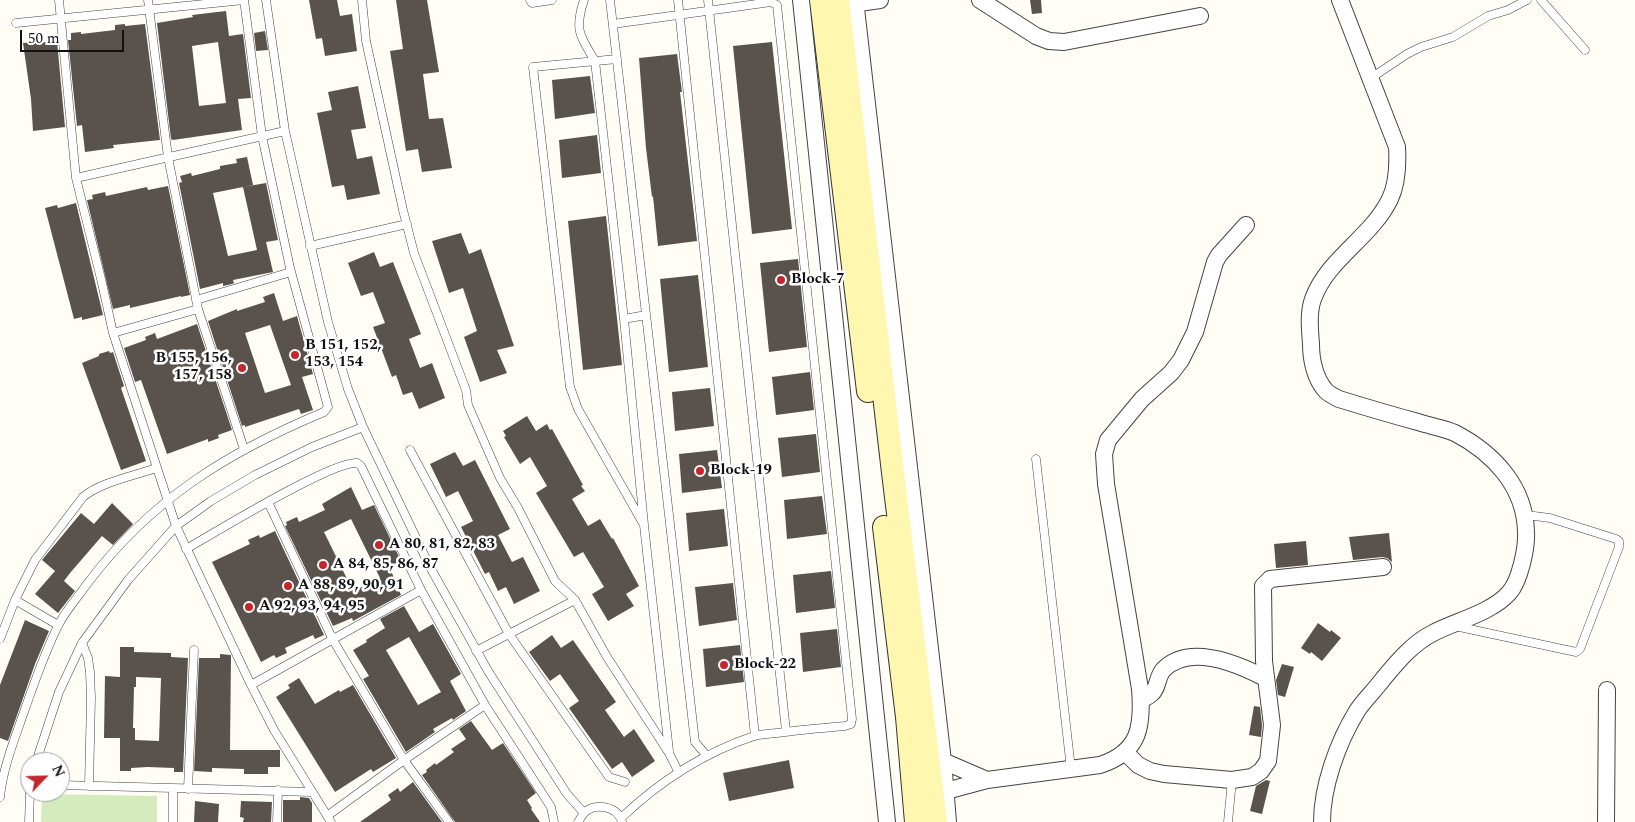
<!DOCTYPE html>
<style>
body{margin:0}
#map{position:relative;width:1635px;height:822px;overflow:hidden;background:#fffdf5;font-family:Spectral,serif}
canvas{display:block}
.north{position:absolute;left:20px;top:752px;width:50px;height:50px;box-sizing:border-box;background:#fff;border:1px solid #a0a0a0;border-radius:50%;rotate:66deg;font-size:14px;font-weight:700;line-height:20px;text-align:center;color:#111}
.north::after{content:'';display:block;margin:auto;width:18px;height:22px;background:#c4262e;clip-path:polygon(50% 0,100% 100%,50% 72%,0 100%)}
.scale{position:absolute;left:20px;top:30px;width:104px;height:22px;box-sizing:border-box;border:2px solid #111;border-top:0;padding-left:6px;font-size:15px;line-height:18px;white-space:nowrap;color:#111;-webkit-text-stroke:4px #fff;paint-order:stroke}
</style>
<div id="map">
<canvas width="1635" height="822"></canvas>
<div class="north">N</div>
<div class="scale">50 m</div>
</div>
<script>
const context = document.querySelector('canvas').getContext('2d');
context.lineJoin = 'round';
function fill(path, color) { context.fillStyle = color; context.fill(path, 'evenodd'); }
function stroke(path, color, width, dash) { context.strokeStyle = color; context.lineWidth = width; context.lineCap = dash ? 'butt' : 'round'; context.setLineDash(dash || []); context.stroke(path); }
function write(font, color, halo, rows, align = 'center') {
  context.font = font + ' Spectral,serif'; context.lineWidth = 5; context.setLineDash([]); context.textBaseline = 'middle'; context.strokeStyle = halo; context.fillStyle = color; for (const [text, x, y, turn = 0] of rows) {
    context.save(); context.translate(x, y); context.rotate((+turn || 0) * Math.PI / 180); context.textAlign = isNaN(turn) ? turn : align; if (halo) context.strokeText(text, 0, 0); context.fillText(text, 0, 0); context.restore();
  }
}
const green = new Path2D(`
 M42,794L157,796V822H41Z`);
const building = new Path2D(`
 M309,0H337L340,16L352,14L357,51L325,56L322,38L316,39Z
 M396,0H427L439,72L423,74L429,119L443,118L452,168L422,172L418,149L406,151L390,51L403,49Z
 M1030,0H1041L1042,13L1032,14Z
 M226,11L229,36L243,34L251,98L238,99L242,130L173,140L171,139L157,23L193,17L192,15ZM218,42L226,103L199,106L192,46Z
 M125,24V26L145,24L160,140L113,145L114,148L85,152L82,125L77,126L68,40H71V33L81,32V34L115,30V25Z
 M265,31L268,50L256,51L254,33Z
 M57,41L65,127L33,131L31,99L23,43L35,42V43Z
 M772,42L792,229L752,234L733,46Z
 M677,54L682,92H680L697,241L658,246L653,196L652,197L646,148L639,58Z
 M590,76L595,113L555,119L552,80Z
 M358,86L366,128L351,130L357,159L372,156L380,194L347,200L344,185L332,187L317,113L332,110L328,92Z
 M597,135L601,173L562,178L559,140Z
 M247,157L253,185L213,193L228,256L257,250L243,187L266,183L278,240L266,242L273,272L233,280L234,283L232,284L223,286V283L200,289L179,183L182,182L180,176L191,173L192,176L220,169V166L237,163L236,159Z
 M168,186L190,295L181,297V296L130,308V305L113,309L87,200L93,199L92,195L105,192L106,196L147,187L148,190Z
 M76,203L103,315L82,320V317L74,319L45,208L57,205L58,208Z
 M606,216L622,365L583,370L568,221Z
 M461,233L469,254L481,249L514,346L497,350L507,373L480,382L464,337L477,331L463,288L449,293L432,241Z
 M374,252L380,267L393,262L421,334L409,339L420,368L432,363L445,398L419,409L412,392L403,395L396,375L392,377L381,348L373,327L385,323L373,292L361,296L348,263Z
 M798,259L807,347L769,352L760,263Z
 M698,275L708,367L669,372L660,279Z
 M274,293L283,321L297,316L313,374L302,377L313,410L301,414L299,409L245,427V425L242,426L208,321L237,309V311L265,302L263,297ZM270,325L291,385L265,393L245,333Z
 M197,324L232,430L218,435L219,438L208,442V439L167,454L141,380L135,382L124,348L146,340L145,337L155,333L157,339Z
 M109,351L110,353L113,352L124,386L121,388L146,461L121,470L82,363L99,356V354Z
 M810,372L814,410L776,415L772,377Z
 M710,388L714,426L675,431L672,392Z
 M527,416L536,431L547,424L550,430L552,429L583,485L581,486L585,491L572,499L588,526L600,519L612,539L613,538L639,586L626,594L634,606L608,621L592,594L604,587L583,552L574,557L536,493L547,486L530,457L520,464L504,437L506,436L503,431Z
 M816,434L820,472L782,477L778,438Z
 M717,450L722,488L682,493L679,454Z
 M455,452L463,466L475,460L510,529L498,535L512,562L523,557L540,591L514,604L506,587L498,591L489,572L485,574L461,527L473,521L458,491L446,497L430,464Z
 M351,487L362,510L374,505L401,561L389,566L401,595L353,621L352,618L333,626L285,526L287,525L286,522L297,517L299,522L325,510L322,504ZM351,519L380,578L353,591L324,532Z
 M822,496L827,534L787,539L784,500Z
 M112,503L133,524L113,545L102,536L70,573L64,581L75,591L58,613L35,594L55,571L42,560L81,513L94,524Z
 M724,509L728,546L689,551L686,513Z
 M275,531L324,635L315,639L313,635L285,648L287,653L276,658L274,655L261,662L212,562L250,544L248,540L259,535L260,538Z
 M1389,533L1392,562L1387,558L1382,557L1353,560L1349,537Z
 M1306,541L1308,565L1276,568L1274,544Z
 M831,571L835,608L796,613L793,575Z
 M733,583L737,620L699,626L695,587Z
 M404,606L419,632L433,624L461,674L450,681L466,711L453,720L452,718L433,729L435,732L406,752L363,679L369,676L353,650L367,642L366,640L385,628L380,619ZM409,637L441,692L418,705L386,650Z
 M25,620L49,631L35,664L8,741L0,738V685Z
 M1318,623L1330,632L1331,630L1341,638L1322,661L1311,652L1310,654L1301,648Z
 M837,629L841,667L803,672L800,633Z
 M552,635L561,648L573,640L616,702L605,710L624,737L634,729L655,761L632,777L622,762L612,769L569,708L579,701L560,674L550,681L529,652Z
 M740,645L744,682L706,687L703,649Z
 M120,647H134V652L171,653V657L188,658L183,772H174V768L148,767L131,768V771H120V738H104L105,676L120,677ZM136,677L161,678L159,741L135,740V728H133L134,687H136Z
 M220,654L231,655L230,750H280V767H268V774H244V769L212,768V772L194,771L199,658H220Z
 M1282,664L1294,667L1285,697L1278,695L1276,680Z
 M299,678L315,704L339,690L340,692L353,685L396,758L373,772L371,769L335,792L276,697L290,688L288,685Z
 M1254,706L1260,707L1262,725L1261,737L1249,735Z
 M471,721L492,750L503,743L536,793L527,800L532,808L531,809L540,822H455L422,775L427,772L426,770L435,763L436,765L454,752L451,749L466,739L459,729Z
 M789,760L794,788L729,801L723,773Z
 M1266,780L1270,781L1262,814L1250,811L1256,786Z
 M413,782L442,822H360L391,800L388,795L398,788L400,792Z
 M300,797L309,798L312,803V822H283V800H300Z
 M195,801L219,804L218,822H194Z
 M241,801L272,802L271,822H243L244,818L240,817Z`);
const lane = new Path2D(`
 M59,0L76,178
 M148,0L168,157L198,309L244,449
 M266,0L285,131L328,322L348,389L363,427L430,567L488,671L567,794L584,813
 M362,0L366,41L403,210L414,253L466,390L468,405L500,478L518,508L555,581L575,600L607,657L669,753L678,771
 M530,0L532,3L552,0
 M584,0C574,30 580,36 595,61L624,319
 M610,0L695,742L707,756
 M678,0L755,736
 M708,0L786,731
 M1541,0L1585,50
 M16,23L244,0
 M613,24L771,2L777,5L852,719L851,724L845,726C822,728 799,730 777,733C769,734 761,734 754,736C703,753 660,781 621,818
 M617,59L533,67L570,387L578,409L644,525
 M1371,78L1407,54L1421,47L1453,37L1488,16L1508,10L1527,0
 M285,131L76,178L102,283L113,333L176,526L251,685L274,730L331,822
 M310,246L407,224
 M196,300L291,272
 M646,315L624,319L644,525L669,751
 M113,333L198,309
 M410,450L509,634L609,777L625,782
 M1036,459L1071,769
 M268,502L333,640L404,760L449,822
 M186,549C214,533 333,460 357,463L361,466L421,590L485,705
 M58,625L15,600L35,560L83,497C101,482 134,476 156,468
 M1455,626L1576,652L1580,649L1619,547V541L1616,539L1550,518L1526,515
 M0,639L15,600
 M82,643L88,658L90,672L91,698L89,786
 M476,651L575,600
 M251,685L421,590
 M36,762L59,692L82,643L128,580L176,526L211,501L255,475L312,447L363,427
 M60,785L173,788V822
 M173,788L311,792
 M188,789L194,650
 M0,797C3,767 15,738 25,709C35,681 45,651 59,624C66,610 78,597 87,584C151,499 228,452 324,412L328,407L290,268L262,136L244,0
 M327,816L404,760L485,705L551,807L554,822
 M29,822L30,792
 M277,822L278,790
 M578,822C580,819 583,814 585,812C597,802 618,807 622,822
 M1228,822L1232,780`);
const street = new Path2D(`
 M801,0L887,822
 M855,0L943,761L948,822
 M980,0L1036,36L1049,41L1064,42L1200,16
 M845,5L880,0
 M1141,700C1144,698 1148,697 1151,694C1158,689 1157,677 1163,670C1189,643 1238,664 1265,678
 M1125,752L1138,765L1150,771L1164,774L1232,780L1252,777L1261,771L1268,761L1272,725L1264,661L1263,586L1270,579L1383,567
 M943,761L987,780
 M946,791L987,780L1100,765C1140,752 1143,726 1140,689L1106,484L1104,454L1108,440L1142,399L1171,373L1181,360L1195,332L1215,262L1219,255L1246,225
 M1322,822C1322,786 1338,742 1357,711C1364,700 1375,690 1383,679C1397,662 1413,643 1433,633C1456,621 1491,613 1509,593C1520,581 1527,547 1526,532C1525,486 1493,453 1455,433C1444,428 1430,426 1418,422C1392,415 1365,407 1339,399C1335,397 1329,394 1326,391C1315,379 1311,360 1311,344C1310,330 1308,313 1313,299C1328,258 1371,238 1390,199C1397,184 1398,164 1397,147L1340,0
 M1606,822L1607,690`);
const secondary = new Path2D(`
 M821,0L868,391
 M838,0L894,481L936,822
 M884,527L907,717L916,822`);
const markers = [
 [781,280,5,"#c4262e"],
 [295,355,5,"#c4262e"],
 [242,368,5,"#c4262e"],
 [700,471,5,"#c4262e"],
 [379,545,5,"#c4262e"],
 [323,565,5,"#c4262e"],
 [288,586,5,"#c4262e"],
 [249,607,5,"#c4262e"],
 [724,665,5,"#c4262e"]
];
const poiNames = [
 ["Block-7",791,280],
 ["B 151, 152,",305,346],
 ["153, 154",305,363],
 ["B 155, 156,",232,359,"right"],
 ["157, 158",232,376,"right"],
 ["Block-19",710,471],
 ["A 80, 81, 82, 83",389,545],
 ["A 84, 85, 86, 87",333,565],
 ["A 88, 89, 90, 91",298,586],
 ["A 92, 93, 94, 95",259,607],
 ["Block-22",734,665]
];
fill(green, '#d5ebbd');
fill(building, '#5a524d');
stroke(lane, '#444', 9);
stroke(street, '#444', 18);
stroke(secondary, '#333', 24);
stroke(lane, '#fff', 8);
stroke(street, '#fff', 16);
stroke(secondary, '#fff6b0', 22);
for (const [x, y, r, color] of markers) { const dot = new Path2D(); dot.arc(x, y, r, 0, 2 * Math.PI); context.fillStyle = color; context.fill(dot); stroke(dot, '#fff', 2); }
write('bold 15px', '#111', '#fff', poiNames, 'left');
</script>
